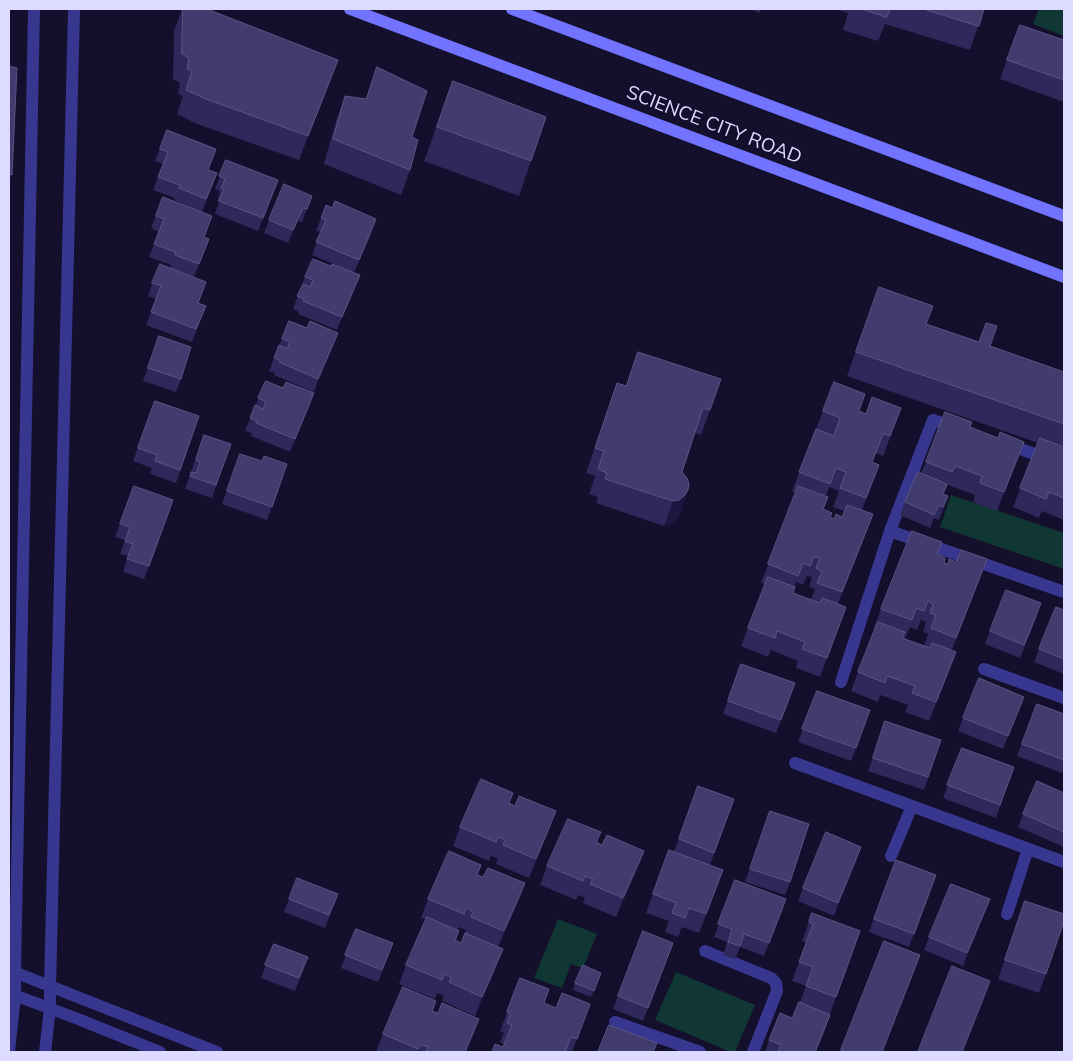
<!DOCTYPE html>
<style>
body{margin:0}
#map{position:relative;width:1073px;height:1061px;overflow:hidden;background:#130f2d;font-family:Mulish,sans-serif}
canvas{display:block}
.frame{position:absolute;inset:0;border:10px solid #dddbff;pointer-events:none}
</style>
<div id="map">
<canvas width="1073" height="1061"></canvas>
<div class="frame"></div>
</div>
<script>
const context = document.querySelector('canvas').getContext('2d');
context.lineJoin = 'round';
function fill(path, color) { context.fillStyle = color; context.fill(path, 'evenodd'); }
function stroke(path, color, width, dash) { context.strokeStyle = color; context.lineWidth = width; context.lineCap = dash ? 'butt' : 'round'; context.setLineDash(dash || []); context.stroke(path); }
function write(font, color, halo, rows, align = 'center') {
  context.font = font + ' Mulish,sans-serif'; context.lineWidth = 4; context.setLineDash([]); context.textBaseline = 'middle'; context.strokeStyle = halo; context.fillStyle = color; for (const [text, x, y, turn = 0] of rows) {
    context.save(); context.translate(x, y); context.rotate((+turn || 0) * Math.PI / 180); context.textAlign = isNaN(turn) ? turn : align; if (halo) context.strokeText(text, 0, 0); context.fillText(text, 0, 0); context.restore();
  }
}
const green = new Path2D(`
 M1039,9H1064V36L1033,24Z
 M951,495L1064,533V569L940,527Z
 M558,919L597,934L583,968L571,964L562,988L534,978Z
 M676,972L755,1005L735,1052H731L655,1020Z`);
const minor = new Path2D(`
 M1006,444L1064,464
 M890,531L1064,592
 M984,669L1064,698
 M841,682L890,531L933,420L956,428
 M795,763L1064,862
 M891,856L912,806
 M1007,914L1028,849
 M705,951L771,978L776,983L777,991L753,1052
 M615,1022L700,1052`);
const tertiary = new Path2D(`
 M9,970L217,1052
 M9,993L78,1019L160,1052
 M9,1051L15,996V972L34,9
 M45,1052L50,1008V986L74,9`);
const secondary = new Path2D(`
 M350,9L1064,277
 M512,9L1064,216`);
const wall = new Path2D(`
 M182,9H207L329,84L299,160L197,124L177,114L183,96L178,94L180,83L173,79L174,31Z
 M749,9H761L760,13Z
 M835,9H984L970,50L885,24L878,41L843,30L848,13Z
 M1020,25L1064,40V102L1000,79Z
 M453,81L531,161L519,196L424,161Z
 M345,96L412,137L410,170L401,195L324,164L336,121Z
 M167,130L208,170L217,173L202,212L174,200L175,198L153,190L163,164L155,161Z
 M226,160L273,193L258,231L215,214L219,202L217,201L220,191L215,189Z
 M312,196L302,222L298,221L288,243L264,233L269,220Z
 M163,197L204,237L209,239L194,277L170,268L171,265L149,257L159,232L151,228Z
 M321,218L372,232L354,273L360,275L337,330L298,314L299,312L293,309L305,277L331,266L348,270L312,255L321,232L316,231Z
 M152,283L206,306L192,342L146,325L156,299L148,296Z
 M879,287L926,324L1064,372V520L1042,511L1039,518L1013,507L1038,443L847,376Z
 M289,321L307,328L337,333L314,392L274,375L275,373L269,371Z
 M159,336L181,379L176,392L143,381Z
 M266,381L283,388L309,406L290,452L251,436L252,433L245,431Z
 M617,383L710,410L701,435L695,433L682,472L688,490L679,515L675,521L670,524L664,526L596,503L598,497L589,494L595,476L586,473Z
 M155,401L199,416L176,483L150,474L152,468L133,461Z
 M901,408L883,456L876,453L872,462L879,465L862,510L866,533L838,604L846,607L820,677L796,668L798,661L771,650L768,657L741,646L765,584L761,583L796,493L792,491L823,411H859L866,414ZM829,487L839,491L833,507L844,511L842,517L834,519L830,517L823,509L828,497L826,496ZM807,576L812,577L809,587L815,589L811,599L793,593L796,582L803,585Z
 M970,427L1017,461L997,511L973,502L975,495L948,485L943,494L948,496L939,520L934,518L930,528L900,515L905,502L921,473L926,462Z
 M204,435L231,444L212,498L185,489Z
 M240,454L262,461L287,464L267,520L222,504Z
 M134,486L173,500L144,579L123,572L128,556L120,554L125,540L115,537Z
 M942,542L937,555L944,563L980,578L952,650L949,671L929,721L905,712L908,705L880,695L878,702L851,691L875,628H874L881,609ZM921,620L926,622L923,632L928,634L924,646L905,639L910,627L917,630Z
 M1064,610V674L1034,662L1039,649Z
 M1037,616L1020,658L985,644L990,631Z
 M741,664L795,683L776,733L723,714Z
 M817,691L870,710L851,761L798,742Z
 M1037,704L1064,714V767L1062,773L1017,756Z
 M1019,709L1003,749L958,731L963,718Z
 M885,721L941,740L924,790L868,771Z
 M962,748L1014,767L996,818L943,798Z
 M698,786L734,799L710,865L723,870L699,933L682,927L678,937L665,932L669,921L646,913L669,850L674,852Z
 M1064,793V847L1018,827L1023,814Z
 M510,803L549,830L529,878L496,864L498,859L491,856L489,861L453,846L460,827Z
 M770,811L790,882L785,895L745,882Z
 M601,832L597,842L602,845L644,851L637,870L616,917L583,903L585,898L578,895L576,900L540,885L547,866Z
 M861,847L834,916L798,901L803,888Z
 M896,860L936,875L909,947L869,932Z
 M478,875L483,877L525,883L518,902L498,947L496,968L475,1016L442,1001L444,996L437,993L435,999L399,984L406,965L426,919L421,918L428,899ZM459,927L466,930L461,943L456,941Z
 M735,880L786,899L764,956L740,947L735,959L723,955L727,942L714,937Z
 M338,894L325,928L284,912L289,899Z
 M1025,901L1046,974L1039,993L998,979Z
 M985,912L963,966L924,950L929,937Z
 M812,913L860,931L830,1014L826,1027L816,1052H765L769,1040L792,1018L800,1002L806,986L792,981L806,943L802,941Z
 M356,929L393,943L378,982L341,968Z
 M643,931L673,943L643,1021L613,1009Z
 M274,944L308,957L295,991L261,978Z
 M520,978L544,1003L556,1008L590,1004L572,1052H492L503,1047L504,1044L500,1042L504,1033L500,1031Z
 M599,979L591,997L573,990L575,983Z
 M432,1011L438,1013L479,1019L466,1052H376L383,1034Z`);
const shadedWall = new Path2D(`
 M338,60L329,84L299,160L308,136Z
 M9,174L12,175L9,184Z
 M312,196L308,209L302,222Z
 M303,208L298,221L288,243L293,230Z
 M376,219L372,232L354,273L359,260Z
 M360,275L355,288L337,330L342,317Z
 M338,333L333,346L314,392L318,379Z
 M314,393L309,406L290,452L295,439Z
 M1024,442L1017,461L997,511L1004,492Z
 M688,490L679,515L675,521L670,524L664,526L673,501Z
 M873,514L866,533L835,611L842,592Z
 M987,559L980,578L949,657L956,638Z
 M556,811L549,830L529,878L536,859Z
 M861,847L857,860L834,916L838,903Z
 M644,851L637,870L616,917L623,898Z
 M525,883L518,902L497,950L504,931Z
 M990,899L985,912L963,966L967,953Z
 M503,949L496,968L475,1016L482,997Z
 M990,981L984,1000L962,1052Z
 M479,1019L472,1038L466,1052H465Z`);
const building = new Path2D(`
 M183,9H207L338,60L308,136L206,99L186,90L192,71L187,69L189,58L182,54Z
 M862,9H890L887,17Z
 M924,9H984L979,26Z
 M1020,25L1064,40V80L1007,60Z
 M9,66L17,68L12,175L9,174Z
 M377,67L427,91L412,137L418,140L410,170L333,139L345,96L366,99Z
 M453,81L546,117L531,161L437,127Z
 M167,130L216,149L208,170L217,173L206,199L179,188L180,185L158,177L168,152L160,149Z
 M226,160L278,180L263,218L219,201L224,189L221,188L225,179L219,176Z
 M284,184L312,196L307,209L303,208L293,230L269,220Z
 M163,197L212,216L204,237L209,239L199,264L175,255V252L154,244L164,219L156,216Z
 M335,201L376,219L359,260L316,242L326,220L321,218L326,205L332,208Z
 M313,259L331,266L332,264L360,275L342,317L303,301L304,299L297,296L303,284L310,287L313,280L305,277Z
 M160,264L206,282L198,303L206,306L196,329L151,312L161,286L152,283Z
 M879,287L933,306L926,324L979,342L986,323L997,326L990,346L1064,372V424L856,352Z
 M289,321L307,328L310,321L338,333L318,379L279,362L280,360L274,358L279,345L287,349L290,342L282,339Z
 M159,336L191,347L181,379L148,368Z
 M638,352L721,379L710,410L703,408L682,472L687,478L689,484L688,490L684,496L679,500L673,501L605,479L607,473L598,469L604,451L595,448L617,383L626,386Z
 M266,381L283,388L286,382L314,393L295,439L256,423V420L250,418L255,405L263,409L266,402L258,398Z
 M834,382L865,394L859,411L866,414L872,397L901,408L890,436L883,434L872,462L879,465L866,498L840,488L846,472L836,468L830,484L799,472L816,429L834,436L840,418L823,411Z
 M155,401L199,416L180,470L155,461L157,455L138,448Z
 M945,412L972,422L970,427L998,438L1000,432L1024,442L1004,492L980,483L982,476L955,466L952,472L926,462Z
 M204,435L231,444L216,485L190,476L191,472L196,473L200,462L196,460Z
 M1040,438L1064,447V498L1049,492L1046,499L1020,488Z
 M240,454L262,461L264,456L287,464L272,507L227,491Z
 M918,472L947,484L943,494L948,496L943,507L939,505L934,515L905,502Z
 M134,486L173,500L149,566L127,559L133,544L125,541L130,527L120,524Z
 M798,486L828,497L823,509L832,513L830,517L834,519L836,514L842,517L847,505L873,514L842,592L817,583L822,571L816,568L820,558L814,557L810,566L803,563L798,576L768,564Z
 M912,531L942,542L937,554L945,558L944,563L948,564L949,559L956,562L961,550L987,559L956,638L931,628L936,615L930,613L933,604L928,601L924,611L916,608L912,620L881,609Z
 M768,577L795,587L793,593L820,603L822,598L846,607L827,658L802,649L805,642L777,631L775,638L748,628Z
 M1006,590L1041,603L1024,645L990,631Z
 M1056,607L1064,610V659L1039,649Z
 M878,622L905,632L902,638L930,648L932,643L956,652L936,702L912,693L915,686L887,676L885,683L858,672Z
 M741,664L795,683L781,720L728,701Z
 M979,678L1024,697L1008,736L963,718Z
 M817,691L870,710L856,748L802,729Z
 M1037,704L1064,714V760L1022,744Z
 M885,721L941,740L928,777L873,758Z
 M962,748L1014,767L1000,805L947,785Z
 M481,779L513,793L509,803L515,806L519,796L556,811L536,859L503,845L505,840L498,837L496,842L460,827Z
 M1037,781L1064,793V832L1023,814Z
 M698,786L734,799L714,853L679,839Z
 M770,811L809,824L790,882L750,869Z
 M568,819L601,832L596,842L602,845L607,835L644,851L623,898L590,884L593,879L585,876L583,881L547,866Z
 M826,832L861,847L838,903L803,888Z
 M669,850L723,870L706,914L689,908L685,918L672,913L676,903L653,894Z
 M449,851L481,865L477,875L483,877L488,868L525,883L504,931L471,917L473,912L466,908L464,914L428,899Z
 M896,860L936,875L914,934L874,919Z
 M297,878L338,894L329,915L289,899Z
 M735,880L786,899L769,943L744,934L740,946L728,942L732,929L718,924Z
 M951,884L990,899L967,953L929,937Z
 M1025,901L1064,914V921L1046,974L1005,960Z
 M812,913L860,931L836,997L806,986L813,967L799,962L813,924L809,922Z
 M427,917L459,931L455,940L461,943L465,933L503,949L482,997L449,982L451,977L444,974L442,980L406,965Z
 M356,929L393,943L382,970L345,955Z
 M643,931L673,943L648,1008L618,996Z
 M884,941L920,955L882,1052H847L841,1050Z
 M274,944L308,957L299,978L265,965Z
 M583,965L601,973L594,991L575,983Z
 M952,966L990,981L962,1052H918Z
 M520,978L549,989L544,1003L556,1008L562,993L590,1004L577,1039L571,1037L565,1052H492L495,1044L503,1047L512,1025L507,1023L510,1014L507,1012Z
 M403,987L436,1001L432,1011L438,1013L442,1003L479,1019L465,1052H426L428,1047L421,1045L418,1049L383,1034Z
 M799,1002L830,1015L815,1052H778L781,1045L769,1040L780,1013L792,1018Z
 M609,1025L657,1043L653,1052H598Z`);
const streetNames = [
 ["SCIENCE CITY ROAD",714,125,21]
];
fill(green, '#113734');
stroke(minor, '#37378f', 12);
stroke(tertiary, '#37378f', 12);
stroke(secondary, '#7274ff', 12);
fill(wall, '#2f285b');
fill(shadedWall, '#1c1641');
fill(building, '#423b6d');
stroke(building, '#5a5484', 1);
write('19px', '#dddbff', '#130f2d', streetNames);
</script>
